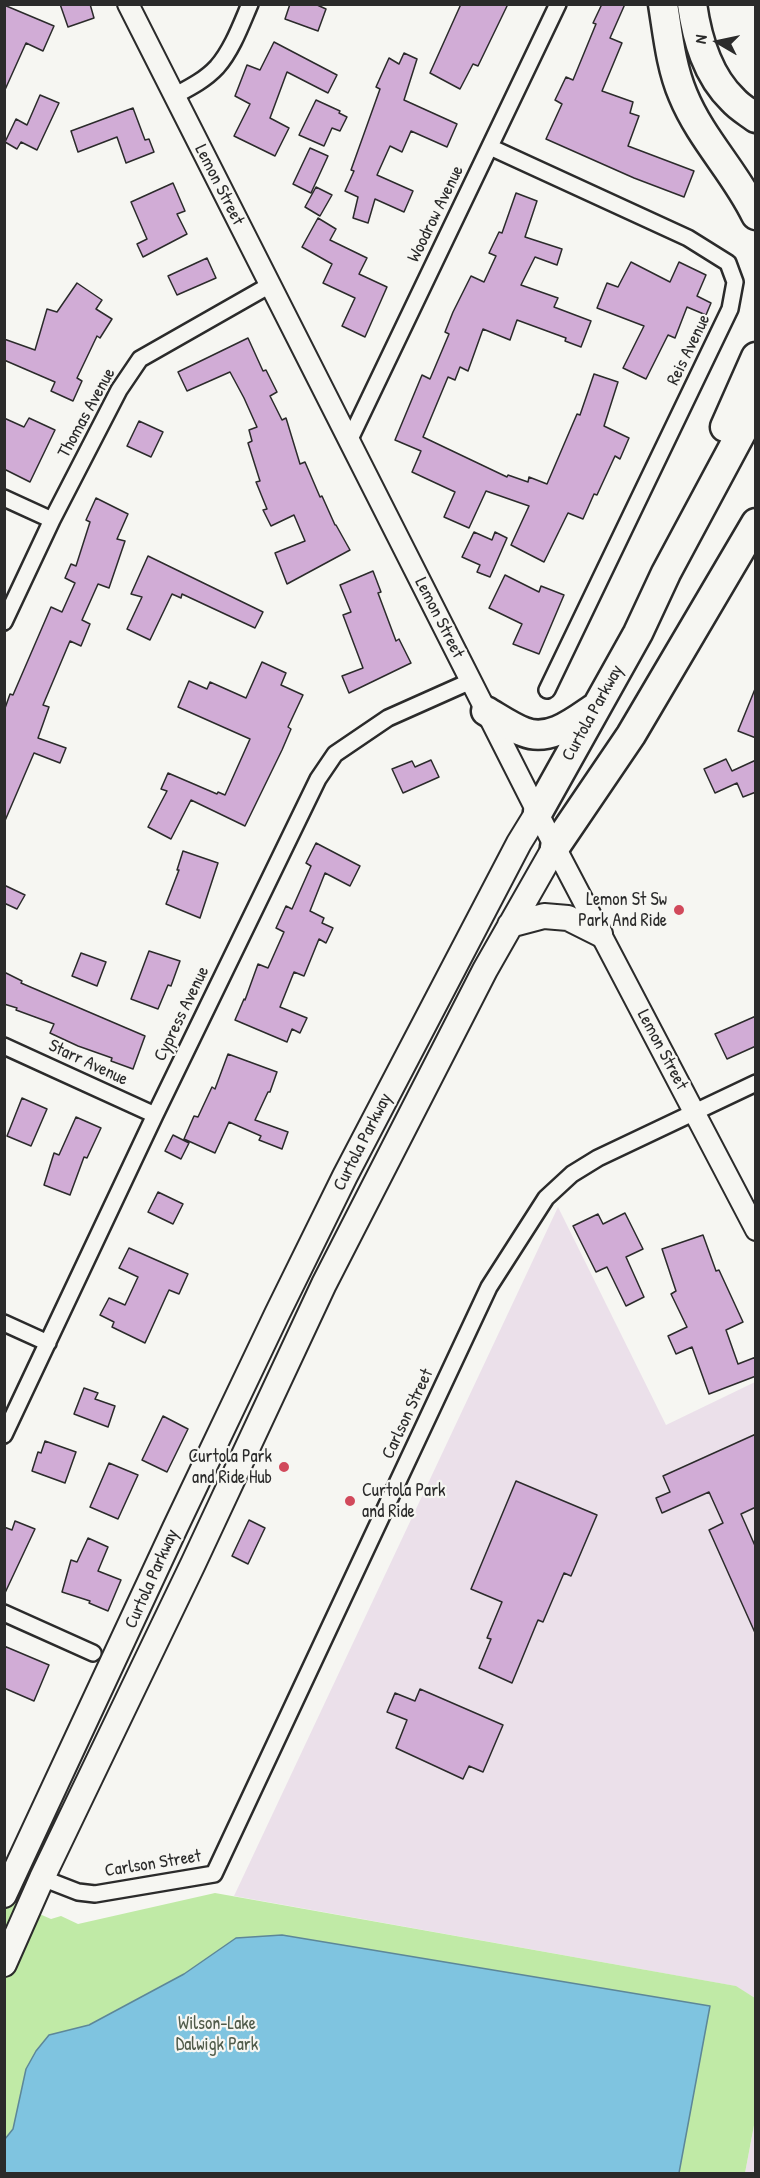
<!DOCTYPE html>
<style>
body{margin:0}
#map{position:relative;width:760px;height:2178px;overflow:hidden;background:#f6f6f2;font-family:"Patrick Hand",sans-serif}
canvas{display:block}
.frame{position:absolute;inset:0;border:6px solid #2b2b2b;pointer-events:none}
.north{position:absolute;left:688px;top:12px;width:60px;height:60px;-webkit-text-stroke:4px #f6f6f2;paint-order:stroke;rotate:279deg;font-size:16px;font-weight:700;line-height:24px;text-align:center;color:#2b2b2b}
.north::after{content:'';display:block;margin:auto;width:21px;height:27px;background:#2b2b2b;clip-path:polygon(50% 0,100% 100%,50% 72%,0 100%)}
</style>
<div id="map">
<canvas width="760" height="2178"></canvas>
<div class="frame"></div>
<div class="north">N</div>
</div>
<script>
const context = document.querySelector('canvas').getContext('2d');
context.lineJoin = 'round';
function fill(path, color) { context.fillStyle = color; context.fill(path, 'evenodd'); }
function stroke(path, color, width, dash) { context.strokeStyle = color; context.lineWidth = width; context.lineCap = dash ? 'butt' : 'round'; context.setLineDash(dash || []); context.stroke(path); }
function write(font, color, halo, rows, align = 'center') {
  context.font = font + ' "Patrick Hand",sans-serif'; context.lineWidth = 4.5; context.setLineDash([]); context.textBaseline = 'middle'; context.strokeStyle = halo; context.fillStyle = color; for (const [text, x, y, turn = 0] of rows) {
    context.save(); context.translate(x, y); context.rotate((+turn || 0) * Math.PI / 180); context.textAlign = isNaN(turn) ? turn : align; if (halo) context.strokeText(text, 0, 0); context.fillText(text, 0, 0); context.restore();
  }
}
const built = new Path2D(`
 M558,1207L666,1425L755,1382V1998L735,1986L234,1896Z
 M755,2120V2173H745Z`);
const green = new Path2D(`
 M215,1893L736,1986L755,1998V2120L745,2173L5,2174V1899L51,1919L61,1916L78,1924Z`);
const water = new Path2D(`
 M282,1935L710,2006L679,2173H5V2139L13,2129L26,2069L36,2051L49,2035L89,2025L184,1974L236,1938Z`);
const building = new Path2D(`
 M60,4H90L94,18L68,27Z
 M290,4H315L326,9L318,31L285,19Z
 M461,4H508L478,66L473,64L460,89L430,73Z
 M602,4H625L610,38L622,43L602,91L633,102L630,113L639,116L628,146L694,171L684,197L634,178L546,139L562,104L555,100L566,77L573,80L596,24L593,23Z
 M4,5L54,26L43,51L26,43L4,92Z
 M274,42L337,75L328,93L287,72L270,118L289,128L275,156L234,136L250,104L235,96L247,65L260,70Z
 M404,53L417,59L404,100L457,124L447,147L411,131L402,152L390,146L377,175L413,191L404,212L375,199L368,223L353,218L358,197L345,191L354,171L351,170L380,89L376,87L389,58L399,64Z
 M40,95L59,103L37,150L21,142L17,149L5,142L16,119L27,125Z
 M316,100L340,111L339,113L347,117L340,131L332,128L324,146L299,135Z
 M133,108L145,140L149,139L154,152L126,163L117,137L78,152L71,131Z
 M310,148L328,156L311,193L293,184Z
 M173,183L185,211L177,214L187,234L143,257L137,244L147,239L131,202Z
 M316,187L332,195L320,216L305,207Z
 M516,193L537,201L525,237L562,249L557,265L535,257L521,285L558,298L554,307L591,321L581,347L565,341L566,338L517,320L510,340L483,329L468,371L460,367L455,380L448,377L423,437L507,477L508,475L528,482L529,477L547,484L577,414L580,415L594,374L618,382L604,426L629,438L620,459L615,456L597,495L594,494L583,519L568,513L544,562L511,545L529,506L486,491L469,528L444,517L455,492L412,472L421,451L395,440L422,375L430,379L449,334L445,332L453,312L471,276L484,282L496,256L489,253L499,232L502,233Z
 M318,218L336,229L330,240L367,258L359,274L387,287L365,337L342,326L355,298L323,283L332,264L302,247Z
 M207,258L216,278L177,295L168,276Z
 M631,262L670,282L679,262L706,275L697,296L711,303L706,315L687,307L675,338L668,335L646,379L623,368L644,326L597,308L607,283L618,287Z
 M77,283L102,300L96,309L112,319L100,338L97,336L77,378L82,381L73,401L51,391L55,382L4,360V339L35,350L47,309L57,312Z
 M248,338L263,371L266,370L277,392L270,396L282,420L286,418L300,464L305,462L320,497L322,496L335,525H336L350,550L287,584L275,553L305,541L294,515L271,526L263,510L267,509L256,482L260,481L248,443L252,441L249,430L257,427L244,398L230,372L187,391L178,372Z
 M4,418L24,427L29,418L55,430L30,482L4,469Z
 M139,421L163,432L151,457L127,446Z
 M96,498L128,514L117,539L125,541L109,588L98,584L82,620L90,624L81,646L70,641L43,705L49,707L38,738L66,748L60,763L34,753L4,823V711L10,694L13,695L51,607L62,612L75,583L65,578L71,564L76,566L90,522L86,520Z
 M474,532L492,540L495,532L507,538L490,577L477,572L480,565L462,557Z
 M148,556L263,612L255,628L182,594L181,598L172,594L150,640L127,629L142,597L131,594Z
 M373,571L381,592L378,593L396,641L399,639L411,663L349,693L342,676L363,668L343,615L351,612L340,585Z
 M505,575L539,592L541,586L564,595L539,654L513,644L522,624L489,608Z
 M262,662L286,673L281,685L303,695L288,727L291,729L282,750L245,826L191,800L171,839L148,827L167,791L161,789L168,773L217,794L218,792L225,795L250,739L178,707L189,681L207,689L210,682L246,698Z
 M755,689H756V738L738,731Z
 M726,759L732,771L756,760V792L743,797L737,783L715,793L704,769Z
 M431,760L439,777L403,793L392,769L412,761L415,767Z
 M316,843L360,866L350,886L325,873L310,911L324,918L322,923L333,928L326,943L319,939L304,976L294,972L280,1007L307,1018L300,1033L292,1029L287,1042L235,1020L244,999L245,1000L258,964L268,968L284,932L276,928L286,906L292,909L311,866L306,863Z
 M183,851L218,863L200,918L166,904L179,870H177Z
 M4,885L25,895L17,909L4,903Z
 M149,951L180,961L171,986L168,985L158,1009L131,999Z
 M81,953L106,962L97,986L72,976Z
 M4,972L22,981L21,983L145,1036L133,1069L111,1061L112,1058L78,1046L50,1033L54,1024L16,1010L17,1008L4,1004Z
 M756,1016V1046L727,1059L715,1034Z
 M228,1054L277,1072L270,1092H268L255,1120L288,1132L282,1149L259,1140L261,1136L229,1122L215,1153L184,1139L194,1116L198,1117L212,1087L215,1089Z
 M22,1098L47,1109L31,1146L7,1136Z
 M76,1117L101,1128L87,1158L84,1157L70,1195L44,1185L54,1153L59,1155Z
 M173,1135L189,1143L181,1159L165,1151Z
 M158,1192L183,1204L173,1224L148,1212Z
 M625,1213L643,1249L626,1257L644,1297L626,1306L607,1267L596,1272L573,1226L598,1214L603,1224Z
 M703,1235L716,1271L719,1270L743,1322L726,1330L738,1364L756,1357V1376L709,1394L692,1347L676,1354L668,1336L687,1327L671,1294L676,1291L662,1249Z
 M129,1248L188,1274L179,1294L169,1290L145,1343L112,1327L114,1322L100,1315L109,1298L125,1305L138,1277L119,1268Z
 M84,1388L98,1393L95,1399L115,1406L108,1427L74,1414Z
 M163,1416L188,1429L167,1472L142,1460Z
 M756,1434V1507L741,1514L756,1548V1635L709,1530L723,1523L709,1492L662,1513L656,1498L670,1492L663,1476Z
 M45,1441L76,1452L65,1483L32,1471L38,1452L41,1453Z
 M109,1463L138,1475L118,1519L90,1507Z
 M516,1481L597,1515L571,1576L564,1573L543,1622L538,1620L512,1683L479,1668L491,1639L487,1638L502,1602L471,1589Z
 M249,1520L265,1528L248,1564L232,1556Z
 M15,1521L35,1529L4,1595V1527L12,1530Z
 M88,1538L108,1547L98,1571L121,1580L108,1611L89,1603L90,1601L62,1592L71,1560L77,1562Z
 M4,1646L49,1665L34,1701L4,1688Z
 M420,1689L503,1725L483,1772L469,1766L463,1779L396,1748L407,1720L387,1712L395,1693L415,1701Z`);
const minor = new Path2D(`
 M174,96C189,88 205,80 217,67C232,50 241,25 250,4
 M490,147L688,238L728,263L735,282L730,309L547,690
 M349,441L558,4
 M4,498L52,520
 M4,622L52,520L119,390L140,359L270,285
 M4,1046L155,1115
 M4,1323L48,1343
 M4,1435L155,1115L318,779L335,754L388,718L471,681
 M4,1613L93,1653
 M42,1878L78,1892L95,1894L214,1874L489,1287L546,1198L572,1174L598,1158L756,1083`);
const tertiary = new Path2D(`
 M128,4L555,847L756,1230`);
const primary = new Path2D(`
 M510,925L544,916L568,918L600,934
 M4,1895L175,1528L277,1314L345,1176L519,843L538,812
 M4,1964L42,1878L193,1564L324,1284L485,970L555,847`);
const motorway = new Path2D(`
 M663,4C668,35 671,67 683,95C701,139 736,173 756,215
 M692,4C697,39 707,75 733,100C739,107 748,112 756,118
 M725,427L756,357
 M486,711C498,718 511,727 524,732C549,742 574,722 593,709
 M538,812L638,633L666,573L756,405
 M555,847L631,735L756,523`);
const markers = [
 [679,910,6,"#d1495b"],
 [284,1467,6,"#d1495b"],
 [350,1501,6,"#d1495b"]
];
const streetNames = [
 ["Lemon Street",219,185,63],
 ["Woodrow Avenue",436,214,-64],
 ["Reis Avenue",689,350,-64],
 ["Thomas Avenue",87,413,-61],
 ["Lemon Street",439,618,63],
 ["Curtola Parkway",593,713,-61],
 ["Cypress Avenue",182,1014,-64],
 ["Lemon Street",662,1050,62],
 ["Starr Avenue",88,1063,25],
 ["Curtola Parkway",363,1142,-63],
 ["Carlson Street",408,1414,-65],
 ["Curtola Parkway",152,1579,-66],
 ["Carlson Street",153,1864,-9]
];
const poiNames = [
 ["Lemon St Sw",667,900],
 ["Park And Ride",667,921],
 ["Curtola Park",272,1457],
 ["and Ride Hub",272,1478],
 ["Curtola Park",362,1491,"left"],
 ["and Ride",362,1512,"left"]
];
const parkNames = [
 ["Wilson-Lake",217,2024],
 ["Dalwigk Park",217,2045]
];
fill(built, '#ebe0ea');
fill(green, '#c0eaa6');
fill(water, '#7fc4e0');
stroke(water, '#5d8798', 1.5);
fill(building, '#d1acd6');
stroke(building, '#2b2b2b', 1.5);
stroke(minor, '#2b2b2b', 20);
stroke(tertiary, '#2b2b2b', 24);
stroke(primary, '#2b2b2b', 28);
stroke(motorway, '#2b2b2b', 33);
stroke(minor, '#f6f6f2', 15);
stroke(tertiary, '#f6f6f2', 20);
stroke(primary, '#f6f6f2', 24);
stroke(motorway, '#f6f6f2', 28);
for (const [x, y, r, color] of markers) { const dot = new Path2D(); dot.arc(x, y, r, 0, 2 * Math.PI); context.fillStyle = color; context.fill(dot); stroke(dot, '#f6f6f2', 2); }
write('18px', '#2b2b2b', '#f6f6f2', streetNames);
write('18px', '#2b2b2b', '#f6f6f2', poiNames, 'right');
write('18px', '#505b4a', '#f6f6f2', parkNames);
</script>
